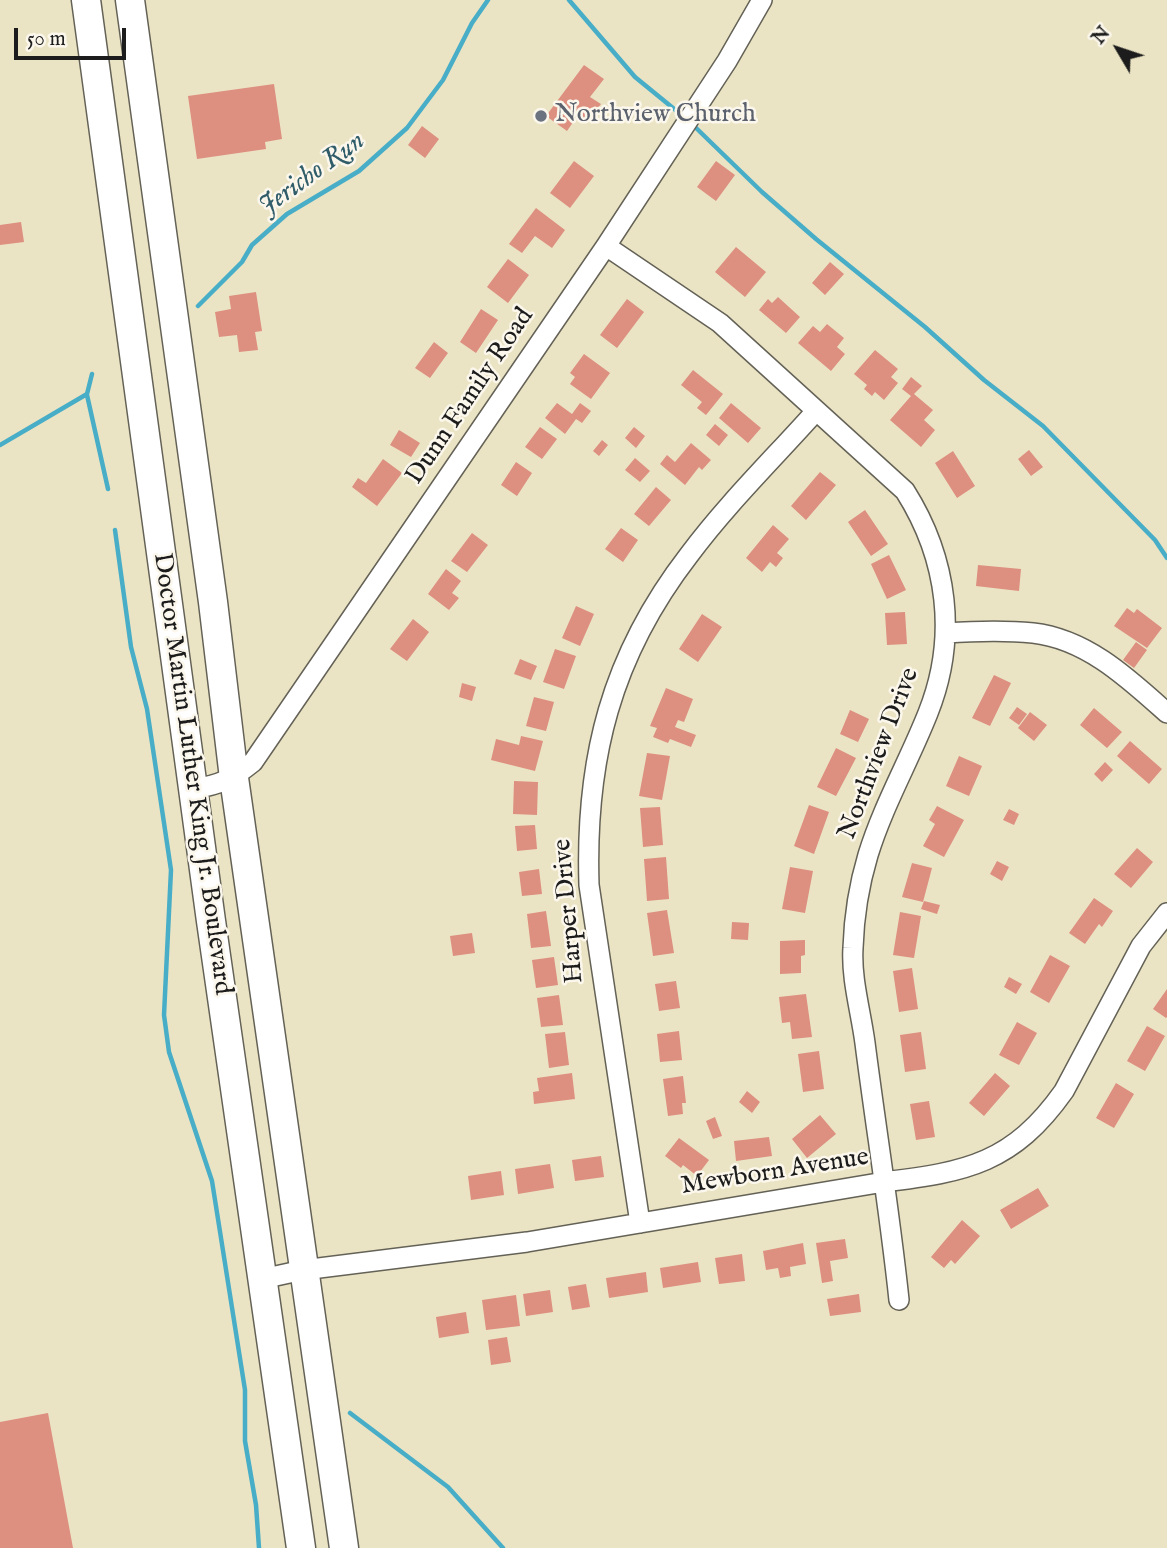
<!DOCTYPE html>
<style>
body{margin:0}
#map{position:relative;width:1167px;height:1548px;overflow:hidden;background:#ebe4c4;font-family:"IM FELL English",serif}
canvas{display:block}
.north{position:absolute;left:1083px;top:14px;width:70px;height:70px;-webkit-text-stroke:5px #fbf7ec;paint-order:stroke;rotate:309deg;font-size:19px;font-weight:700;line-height:28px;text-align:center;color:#1c1c1c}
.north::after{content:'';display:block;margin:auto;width:24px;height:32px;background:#1c1c1c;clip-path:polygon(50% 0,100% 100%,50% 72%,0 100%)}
.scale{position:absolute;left:14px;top:28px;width:112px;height:32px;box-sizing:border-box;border:4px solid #1c1c1c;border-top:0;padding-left:9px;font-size:21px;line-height:24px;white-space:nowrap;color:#1c1c1c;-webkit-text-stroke:5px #fbf7ec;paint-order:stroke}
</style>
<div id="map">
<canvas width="1167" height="1548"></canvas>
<div class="north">N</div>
<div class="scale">50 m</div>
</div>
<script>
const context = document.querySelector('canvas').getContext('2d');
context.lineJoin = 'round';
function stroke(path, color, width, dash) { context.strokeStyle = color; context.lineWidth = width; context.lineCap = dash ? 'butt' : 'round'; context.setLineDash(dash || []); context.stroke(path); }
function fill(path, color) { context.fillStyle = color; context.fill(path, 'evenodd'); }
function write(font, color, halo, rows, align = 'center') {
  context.font = font + ' "IM FELL English",serif'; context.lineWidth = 5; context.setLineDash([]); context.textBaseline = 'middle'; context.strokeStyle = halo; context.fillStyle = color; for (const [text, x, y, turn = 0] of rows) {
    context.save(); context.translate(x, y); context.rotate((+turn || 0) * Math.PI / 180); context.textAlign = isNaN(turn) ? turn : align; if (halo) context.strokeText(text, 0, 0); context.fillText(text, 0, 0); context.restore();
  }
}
const stream = new Path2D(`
 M569,0L635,77L684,117
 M693,125L762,192L816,239L925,327L984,380L1043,426L1155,540L1167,558
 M198,306L242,262L252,245L287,214L359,171L407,128L443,80L472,23L488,0
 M87,395L108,489
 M0,445L87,394L92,374
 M115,530L131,647L147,709L171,870L164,1015L169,1052L212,1181L245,1390V1441L256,1505L259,1548
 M350,1413L448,1487L503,1548`);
const building = new Path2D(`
 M584,65L604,79L590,97L601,104L587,122L578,115L567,131L546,116Z
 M274,84L282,139L265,142L266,149L197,159L188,96Z
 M422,126L439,139L425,158L408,145Z
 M574,161L594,176L570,208L550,193Z
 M716,161L735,175L716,201L697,187Z
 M536,208L565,230L552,248L535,236L522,253L509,244Z
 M21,222L24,242L0,245V225Z
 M736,247L766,272L745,297L715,272Z
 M508,259L529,275L508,303L487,287Z
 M830,262L844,274L825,295L812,283Z
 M256,292L262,331L255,332L258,350L239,352L237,335L219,337L215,312L231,309L229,296Z
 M778,297L800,317L786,333L759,310L768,299L772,303Z
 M627,299L644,312L617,348L600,335Z
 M481,309L498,320L476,353L460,342Z
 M827,324L844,338L837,347L845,354L831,371L798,343L813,326L820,332Z
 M434,342L448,353L430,378L415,368Z
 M875,350L898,369L891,377L898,383L884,400L875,392L872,396L864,389L867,385L854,374Z
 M584,354L610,373L591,399L570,384L575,377L570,373Z
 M693,370L723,394L706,415L697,408L702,402L681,385Z
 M911,377L922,386L914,394L933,410L924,420L935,430L921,447L890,420L911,396L902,389Z
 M557,403L572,414L580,403L591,411L582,423L576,419L565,434L545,418Z
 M731,403L761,428L748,443L719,418Z
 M715,424L728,435L719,446L706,435Z
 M540,427L557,439L542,459L525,447Z
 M634,427L645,436L636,448L625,438Z
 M399,430L420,443L411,457L390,445Z
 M602,440L608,445L599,456L593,451Z
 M691,443L711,460L702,470L699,467L685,485L660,464L667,455L675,462Z
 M1029,450L1043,467L1031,476L1018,459Z
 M953,451L975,486L957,498L935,463Z
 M635,458L650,471L640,482L625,470Z
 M383,459L402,473L377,506L352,487L358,478L366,483Z
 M516,462L532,473L517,496L501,485Z
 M820,472L836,485L806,520L791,506Z
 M656,487L671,500L649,526L634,514Z
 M865,510L888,544L871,556L848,522Z
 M773,525L789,539L777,553L783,558L776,567L770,562L762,572L746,558Z
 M621,528L638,540L623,562L605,549Z
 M472,533L488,545L467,572L451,561Z
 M889,555L906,590L887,599L871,564Z
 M978,565L1021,569L1019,591L976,586Z
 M446,569L461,581L452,593L459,598L449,610L428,594Z
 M576,606L594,614L580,646L562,638Z
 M1127,608L1134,613L1137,609L1162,628L1147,648L1114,626Z
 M905,612L907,644L887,645L885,613Z
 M702,614L722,627L698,662L679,649Z
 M413,619L429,632L407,661L390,649Z
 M1136,642L1147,650L1134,668L1123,660Z
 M555,649L576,656L564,689L543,682Z
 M520,659L537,666L531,680L514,674Z
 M994,675L1011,683L990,726L972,718Z
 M462,683L476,687L472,701L459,697Z
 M666,688L693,699L684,722L678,720L675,727L696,735L691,747L670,739L668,743L653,737L657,728L650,726Z
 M534,697L554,702L546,731L526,726Z
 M1017,707L1027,714L1019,725L1009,718Z
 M1094,708L1122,732L1107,748L1080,725Z
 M850,710L869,719L858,742L840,734Z
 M1030,712L1047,725L1034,741L1018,728Z
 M521,736L543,741L535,771L491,760L496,739L519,745Z
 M1130,741L1162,769L1149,784L1117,756Z
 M836,748L856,758L836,796L817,787Z
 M647,753L670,756L662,800L639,796Z
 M959,756L982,766L969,796L946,786Z
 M1105,762L1113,770L1102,782L1094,774Z
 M514,781L538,782L537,815L513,814Z
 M809,805L829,812L814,854L794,846Z
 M937,806L964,820L944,857L923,846L935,824L929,820Z
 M660,807L663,845L643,847L640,808Z
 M1009,809L1019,814L1014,825L1003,820Z
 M535,825L537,849L517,851L515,826Z
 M1137,848L1153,862L1131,888L1114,874Z
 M666,857L669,899L647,901L644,859Z
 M997,861L1009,867L1002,881L990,874Z
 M912,863L932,868L923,902L902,897Z
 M790,867L813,871L805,913L782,909Z
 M539,869L542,894L522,896L519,872Z
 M1094,898L1113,911L1102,927L1099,924L1085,944L1069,933Z
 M924,901L940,905L937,914L921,909Z
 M667,910L674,953L653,956L647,913Z
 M546,911L551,946L531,948L527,914Z
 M900,912L921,916L914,958L893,955Z
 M732,922L749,923L748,940L731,939Z
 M472,933L475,953L453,956L450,936Z
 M805,940V955L801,956V973L780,974V941Z
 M1050,955L1070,966L1049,1003L1030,992Z
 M554,957L558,985L536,988L532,960Z
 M912,968L918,1009L899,1012L893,971Z
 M1009,977L1022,984L1016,994L1004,987Z
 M676,981L680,1008L659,1011L655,984Z
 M1167,989V1017L1166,1018L1153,1009Z
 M806,994L812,1037L792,1039L790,1022L782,1023L779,997Z
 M559,995L563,1025L541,1027L537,998Z
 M1017,1022L1037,1033L1019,1065L999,1055Z
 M1147,1026L1165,1036L1145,1071L1127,1061Z
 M679,1031L682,1060L660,1062L657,1034Z
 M565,1032L569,1065L549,1068L545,1034Z
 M921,1032L926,1069L905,1072L900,1035Z
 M819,1051L824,1089L803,1092L798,1054Z
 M572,1073L575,1099L534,1104L533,1092L539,1091L537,1078Z
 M995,1073L1010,1086L984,1116L969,1103Z
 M683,1076L686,1103H682L683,1114L668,1116L663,1079Z
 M1116,1083L1134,1094L1114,1128L1096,1118Z
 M747,1091L760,1102L752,1113L739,1102Z
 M929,1101L935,1137L916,1140L910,1104Z
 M820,1115L836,1134L807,1158L792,1139Z
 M715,1117L722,1136L713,1139L706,1121Z
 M769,1137L772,1156L736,1161L734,1141Z
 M679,1138L709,1160L697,1176L683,1165L681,1168L665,1156Z
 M601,1156L604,1177L575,1181L572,1160Z
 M550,1164L554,1188L518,1194L515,1169Z
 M501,1171L504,1195L471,1200L468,1176Z
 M1038,1188L1049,1206L1011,1229L1000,1210Z
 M962,1220L980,1236L955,1264L951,1260L944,1268L931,1257Z
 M845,1239L848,1258L830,1261L833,1281L822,1283L816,1243Z
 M803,1243L806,1264L790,1267L791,1276L780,1278L778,1268L766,1270L763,1251Z
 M742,1254L745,1281L719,1284L715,1258Z
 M698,1262L701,1282L663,1288L660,1268Z
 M646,1272L648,1292L609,1298L606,1278Z
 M586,1284L590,1307L572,1310L568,1287Z
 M550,1290L553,1312L526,1316L523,1294Z
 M859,1294L861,1312L830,1316L827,1299Z
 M516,1295L520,1326L486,1330L482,1300Z
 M466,1312L469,1333L439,1338L436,1317Z
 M507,1337L511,1362L491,1365L488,1340Z
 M48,1413L73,1548H0V1422Z`);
const minor = new Path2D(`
 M606,246L720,323L905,491C948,559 958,638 928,713C909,761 883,806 868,855C859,885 854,916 853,948C851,979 861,1012 865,1043C876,1129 890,1214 899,1300
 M946,633C974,631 1005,630 1033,633C1087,639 1129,679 1167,713
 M193,789C220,785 232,779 253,762L606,246L727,61L762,0
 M640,1223L589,885C585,759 611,656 689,555C727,504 774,458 816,411
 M262,1279L303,1270L527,1242L884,1182C967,1172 1013,1163 1064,1091L1141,946L1167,913`);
const highway = new Path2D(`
 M86,0L211,921L301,1548
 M130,0L213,602L234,778L344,1548`);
const markers = [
 [541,116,7,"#6b7280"]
];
const worshipNames = [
 ["Northview Church",555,116]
];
const streetNames = [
 ["Dunn Family Road",471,397,-56],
 ["Northview Drive",880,754,-69],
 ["Doctor Martin Luther King Jr. Boulevard",191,774,82],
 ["Harper Drive",570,911,-95],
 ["Mewborn Avenue",775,1173,-9]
];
const waterNames = [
 ["Jericho Run",313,175,-36]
];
stroke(stream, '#48adc7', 4.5);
fill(building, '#dd8f80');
stroke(minor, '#646257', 22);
stroke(highway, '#646257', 31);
stroke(minor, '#fff', 19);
stroke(highway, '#fff', 28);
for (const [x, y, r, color] of markers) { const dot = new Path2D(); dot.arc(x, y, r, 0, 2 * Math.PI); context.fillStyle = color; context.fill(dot); stroke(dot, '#fbf7ec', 2.5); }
write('26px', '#5b616d', '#fbf7ec', worshipNames, 'left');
write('26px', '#1c1c1c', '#fbf7ec', streetNames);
write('italic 28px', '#305d69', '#fbf7ec', waterNames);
</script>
